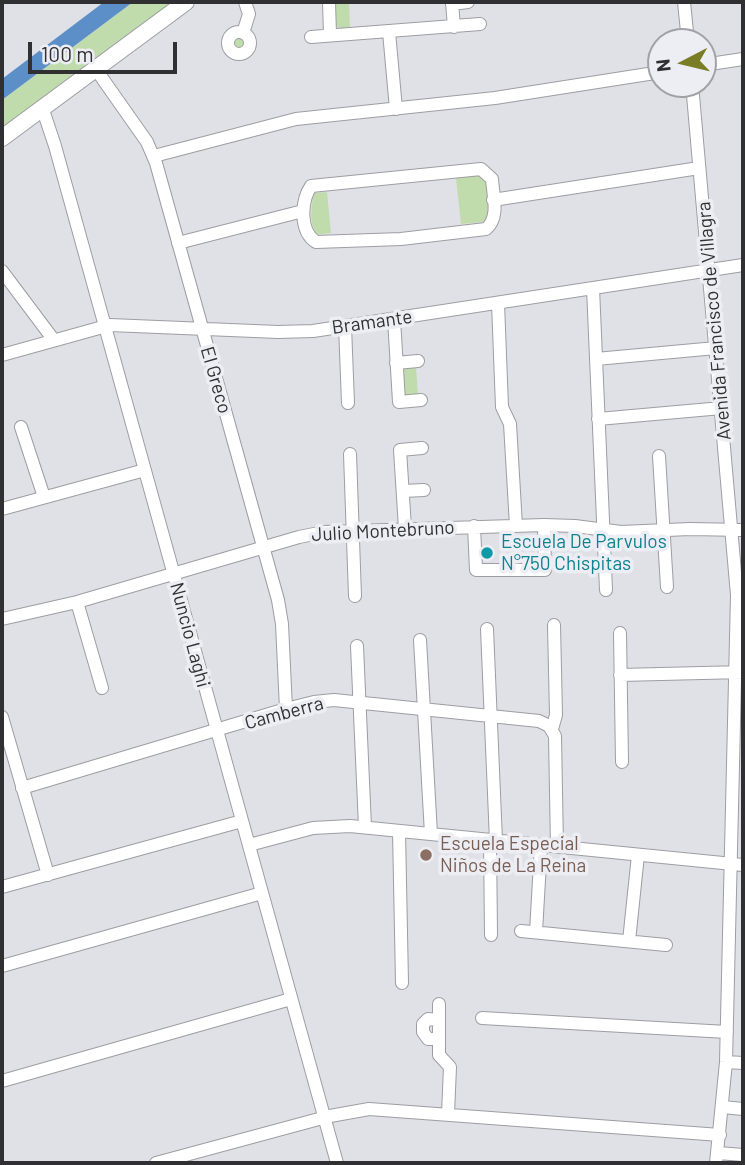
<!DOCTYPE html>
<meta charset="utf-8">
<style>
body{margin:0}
#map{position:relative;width:745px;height:1165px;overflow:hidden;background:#e0e0e7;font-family:Barlow,sans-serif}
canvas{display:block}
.frame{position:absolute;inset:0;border:4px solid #302f32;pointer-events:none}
.north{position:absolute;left:647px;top:28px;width:70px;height:70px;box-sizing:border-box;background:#ededf4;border:2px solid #a1a1a6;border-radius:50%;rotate:263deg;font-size:19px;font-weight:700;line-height:28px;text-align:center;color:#302f32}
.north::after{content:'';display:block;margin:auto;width:24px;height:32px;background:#797d26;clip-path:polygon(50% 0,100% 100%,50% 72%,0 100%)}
.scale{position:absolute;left:28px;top:42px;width:149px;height:32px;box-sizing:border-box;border:4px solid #302f32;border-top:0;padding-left:9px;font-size:21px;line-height:24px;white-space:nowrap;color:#302f32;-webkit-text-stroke:5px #ededf4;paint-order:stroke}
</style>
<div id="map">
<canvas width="745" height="1165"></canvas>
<div class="frame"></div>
<div class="north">N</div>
<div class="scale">100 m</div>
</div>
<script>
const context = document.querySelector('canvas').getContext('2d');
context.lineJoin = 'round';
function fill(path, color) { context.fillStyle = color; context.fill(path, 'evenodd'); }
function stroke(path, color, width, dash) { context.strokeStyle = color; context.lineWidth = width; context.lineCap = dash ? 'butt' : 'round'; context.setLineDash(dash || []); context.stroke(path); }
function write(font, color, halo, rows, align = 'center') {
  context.font = font + ' Barlow,sans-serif'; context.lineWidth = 7; context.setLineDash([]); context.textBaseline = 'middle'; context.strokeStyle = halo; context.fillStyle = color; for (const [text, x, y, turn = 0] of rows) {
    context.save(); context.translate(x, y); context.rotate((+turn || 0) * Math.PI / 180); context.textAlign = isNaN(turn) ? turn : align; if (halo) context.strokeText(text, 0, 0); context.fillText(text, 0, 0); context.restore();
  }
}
const green = new Path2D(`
 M133,2H176L2,133V100Z
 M332,2H349L350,28L340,29L333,23Z
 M231 42a8 8 0 1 1 16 0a8 8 0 1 1-16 0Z
 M481,175L489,190V215L482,222L461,224L456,178Z
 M327,192L331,233L316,235C309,222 311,206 314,193Z
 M416,366L418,396L401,397L399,367Z`);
const water = new Path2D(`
 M104,2H133L2,100V79Z`);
const minor = new Path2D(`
 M329,2L330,35
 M452,2L454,27
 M684,2L688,42
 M452,4L468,2
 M228 43a11 11 0 1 1 22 0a11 11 0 1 1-22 0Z
 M389,32L396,109
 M243,33L249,14L245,2
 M311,37L480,24
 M703,65L743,59
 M95,68L147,142L156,163L278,600L282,624L286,709
 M692,84L737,595L726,1062L716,1163
 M42,107L55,146L337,1163
 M154,156L296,119L495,98L661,72
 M481,169L492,179C493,196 500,217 486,229L401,239L316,242C299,231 301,201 311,186Z
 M493,200L699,168
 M178,243L303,211
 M2,271L53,339
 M593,288L606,590
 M498,303L502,407L510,424L516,526
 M394,319L399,402L421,400
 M345,326L348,403
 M2,355L110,325L278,332L313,331L743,265
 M596,359L716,348
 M396,363L418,361
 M598,419L722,408
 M21,427L44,497
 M350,454L355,596
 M659,456L667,587
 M403,491L424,490
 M2,509L145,470
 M474,526L476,570H545L544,525
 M405,528L400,450L422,448
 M77,602L102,688
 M2,619L77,602L299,537L324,532L544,525L575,526L621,532L690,529L743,530
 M487,629L496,841
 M620,633L622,762
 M420,640L431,834
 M357,646L365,827
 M620,675L743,672
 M2,717L48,875
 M552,729L556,715L554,625
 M22,788L286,709L314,702L334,700L539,721L549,726L555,736L557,847
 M399,831L402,983
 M490,840L491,935
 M249,845L313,828L350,826L743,865
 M2,887L242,821
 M521,931L666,945
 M536,932L541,845
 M629,941L638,855
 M2,966L262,893
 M439,1004V1055L450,1067L448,1114
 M482,1018L727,1032
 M439,1020L428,1019L423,1024V1032L428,1039H439
 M726,1062L743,1063
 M2,1081L291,999
 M723,1107L743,1109
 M718,1153L743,1155
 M156,1163L330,1116L369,1109L720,1135`);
const major = new Path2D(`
 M2,138L186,2`);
const markers = [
 [487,553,7,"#0f9aa8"],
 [426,855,7,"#8d6e63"]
];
const streetNames = [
 ["Avenida Francisco de Villagra",714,321,-95],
 ["Bramante",372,322,-8],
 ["El Greco",216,380,74],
 ["Julio Montebruno",383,531,-3],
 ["Nuncio Laghi",190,635,75],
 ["Camberra",284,713,-15]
];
const cultureNames = [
 ["Escuela De Parvulos",501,542],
 ["N°750 Chispitas",501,564]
];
const educationNames = [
 ["Escuela Especial",440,844],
 ["Niños de La Reina",440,866]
];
fill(green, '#c1dcac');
fill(water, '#5c8ec8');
stroke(minor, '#9e9da4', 14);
stroke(major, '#9e9da4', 18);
stroke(minor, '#fff', 12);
stroke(major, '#fff', 16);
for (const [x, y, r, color] of markers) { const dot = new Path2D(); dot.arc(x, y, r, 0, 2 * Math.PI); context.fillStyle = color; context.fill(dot); stroke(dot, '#ededf4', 2.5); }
write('19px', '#302f32', '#ededf4', streetNames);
write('19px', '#0d838f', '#ededf4', cultureNames, 'left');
write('19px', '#785e54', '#ededf4', educationNames, 'left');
</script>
